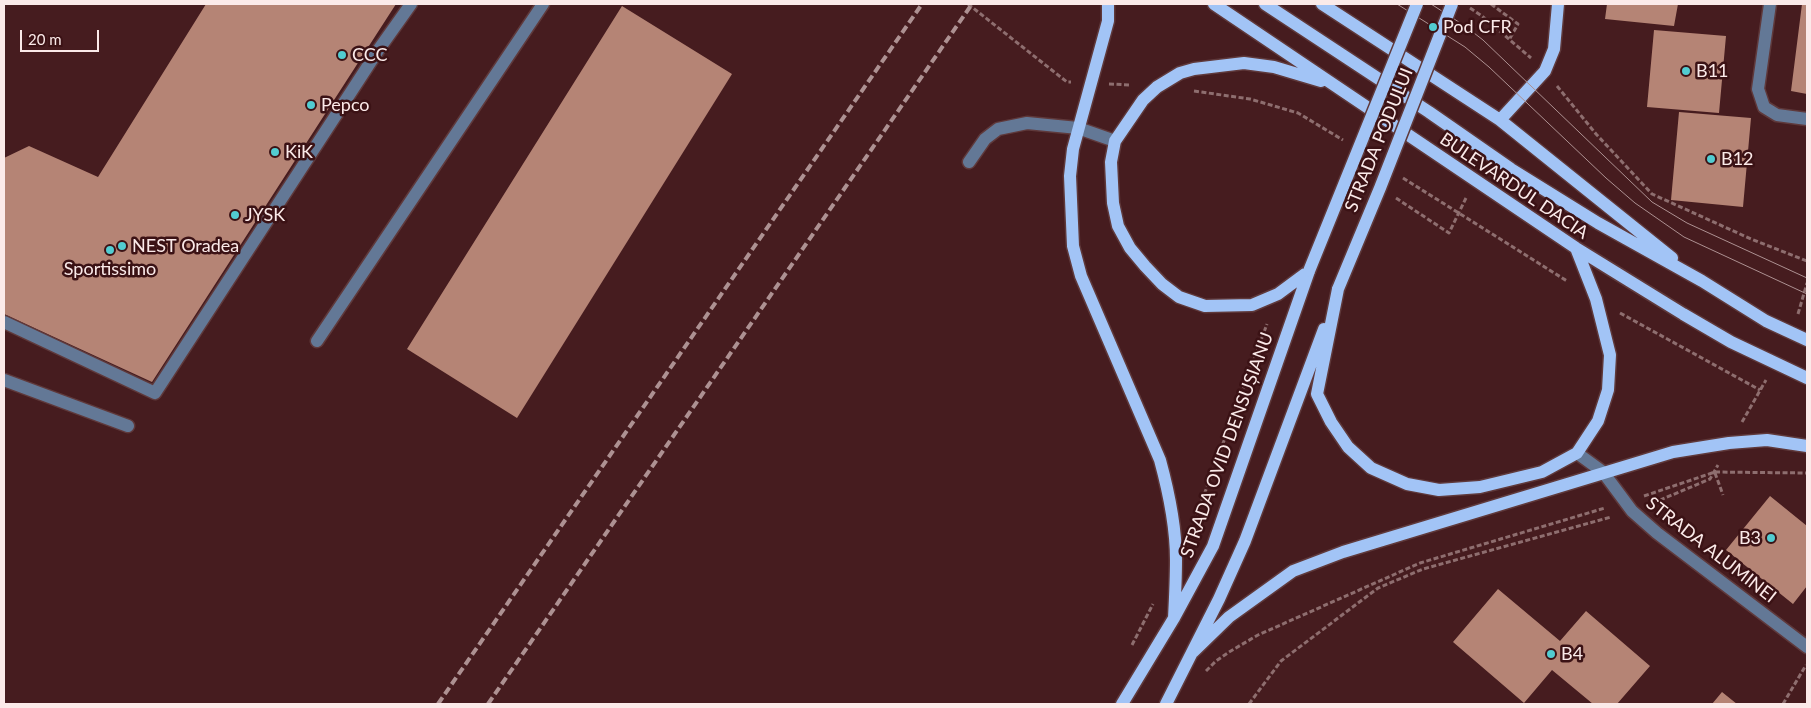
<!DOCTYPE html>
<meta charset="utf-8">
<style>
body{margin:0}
#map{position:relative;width:1811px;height:708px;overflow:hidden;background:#461c1f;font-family:Lato,sans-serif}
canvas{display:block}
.frame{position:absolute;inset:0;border:5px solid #fbeae9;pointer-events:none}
.scale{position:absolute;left:20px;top:30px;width:79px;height:22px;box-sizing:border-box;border:2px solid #fbeae9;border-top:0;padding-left:6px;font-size:15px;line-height:18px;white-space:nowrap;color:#fbeae9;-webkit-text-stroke:4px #3b1215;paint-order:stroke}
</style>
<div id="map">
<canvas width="1811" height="708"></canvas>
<div class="frame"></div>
<div class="scale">20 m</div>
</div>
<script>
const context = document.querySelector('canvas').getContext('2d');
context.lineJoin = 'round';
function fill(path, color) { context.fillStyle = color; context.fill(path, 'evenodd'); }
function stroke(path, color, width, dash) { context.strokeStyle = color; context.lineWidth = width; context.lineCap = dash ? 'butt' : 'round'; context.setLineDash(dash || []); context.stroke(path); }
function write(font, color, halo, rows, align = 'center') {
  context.font = font + ' Lato,sans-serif'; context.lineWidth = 5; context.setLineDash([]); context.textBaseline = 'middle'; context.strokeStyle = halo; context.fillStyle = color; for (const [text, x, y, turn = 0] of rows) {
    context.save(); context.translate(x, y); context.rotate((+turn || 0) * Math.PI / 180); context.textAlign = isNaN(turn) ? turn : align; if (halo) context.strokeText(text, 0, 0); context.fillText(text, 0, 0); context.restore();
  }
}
const building = new Path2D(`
 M206,4H396L152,382L4,314V158L29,146L98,177Z
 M1607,4H1678L1674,26L1605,19Z
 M1802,4H1807V94L1791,91Z
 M622,6L732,74L517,418L407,349Z
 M1654,30L1726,36L1719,113L1647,107Z
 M1679,112L1751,118L1743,207L1671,200Z
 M1770,496L1807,526V586L1793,604L1726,550Z
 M1498,589L1560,641L1586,611L1650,666L1617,704H1593L1552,670L1524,703L1453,642Z
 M1722,692L1737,704H1712Z`);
const path = new Path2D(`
 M968,4L1067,82H1071
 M1491,4L1518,24L1509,40
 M1470,8L1482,16L1531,58
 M1109,84L1131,85
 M1557,86L1596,134L1652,194L1751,239L1807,261
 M1194,91L1250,99L1298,113L1343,140
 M1403,178L1567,281
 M1396,198L1449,233L1466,198
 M1620,313L1760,390
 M1798,314L1807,283
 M1742,422L1766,380
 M1715,473L1723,495
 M1644,496L1715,472L1807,473
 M1653,503L1710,479L1718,465
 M1194,522L1267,324
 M1132,645L1153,604
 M1206,671L1216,661L1229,652L1258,635L1420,563L1605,508
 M1249,704L1281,661L1378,588L1423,569L1611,517
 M1783,704L1806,665`);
const minor = new Path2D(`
 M1770,4L1758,89L1764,107L1777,115L1807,119
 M969,162L985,139L998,129L1027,123L1078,128L1115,141
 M4,322L155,393L379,49L411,4
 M317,341L543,4
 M4,380L128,426
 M1577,453L1603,472L1632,511L1657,533L1807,647`);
const major = new Path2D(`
 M1108,4V21L1073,149L1070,176L1073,246L1081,276L1160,460C1169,493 1176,526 1176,560C1176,579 1175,599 1174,618
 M1214,4L1576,248L1683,314L1731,342L1807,378
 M1265,4L1429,112L1511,169L1598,223L1702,281L1766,321L1807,340
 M1322,4L1500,120L1672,258
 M1500,120L1545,71L1554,49L1558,4
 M1309,271L1278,294L1252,305L1205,306L1179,297L1162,284L1145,266L1130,248L1118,226L1113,203L1111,162L1115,141L1143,100L1157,87L1180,73L1194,69L1244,63L1274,67L1321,81
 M1338,289L1317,394L1331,422L1348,447L1371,468L1407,484L1439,490L1480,487L1542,472L1577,453L1598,421L1608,390L1610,355L1596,299L1576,248
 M1193,652L1229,617L1293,571L1343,552L1673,452L1729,443L1767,440L1807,446
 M1122,704L1174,618L1213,546L1309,271
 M1166,704L1219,599L1245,541L1324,329`);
const tram = new Path2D(`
 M1397,4L1465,47L1489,67L1606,178L1635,203L1684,237L1807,294
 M1431,4L1465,26L1483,40L1652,202L1687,223L1807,278`);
const rail = new Path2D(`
 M438,704L922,4
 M488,704L972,4`);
const majorBridge = new Path2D(`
 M1309,271L1417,4
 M1338,289L1380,188L1452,4`);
const markers = [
 [1433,27,5,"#52ccd1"],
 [342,55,5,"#52ccd1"],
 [1686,71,5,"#52ccd1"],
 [311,105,5,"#52ccd1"],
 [275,152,5,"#52ccd1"],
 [1711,159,5,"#52ccd1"],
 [235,215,5,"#52ccd1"],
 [122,246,5,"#52ccd1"],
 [110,250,5,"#52ccd1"],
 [1771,538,5,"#52ccd1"],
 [1551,654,5,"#52ccd1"]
];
const poiNames = [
 ["Pod CFR",1443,27],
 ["CCC",352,55],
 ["B11",1696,71],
 ["Pepco",321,105],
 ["KiK",285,152],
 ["B12",1721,159],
 ["JYSK",245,215],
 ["NEST Oradea",132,246],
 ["Sportissimo",110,269,"center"],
 ["B3",1761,538,"right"],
 ["B4",1561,654]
];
const streetNames = [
 ["STRADA PODULUI",1379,140,-68],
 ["BULEVARDUL DACIA",1514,186,34],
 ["STRADA OVID DENSUȘIANU",1227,445,-70],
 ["STRADA ALUMINEI",1711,550,38]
];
fill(building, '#b58475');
stroke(minor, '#5f393b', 15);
stroke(major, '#5f393b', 15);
stroke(path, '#8e6e6f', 3, [5, 2.5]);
stroke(minor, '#637896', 12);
stroke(major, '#a2c4f6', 12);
stroke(tram, '#ad9192', 1);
stroke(rail, '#ad9192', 4, [8, 4]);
stroke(majorBridge, '#5f393b', 15, []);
stroke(majorBridge, '#a2c4f6', 12);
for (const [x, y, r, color] of markers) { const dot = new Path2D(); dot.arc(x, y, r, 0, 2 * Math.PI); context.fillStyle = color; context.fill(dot); stroke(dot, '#3b1215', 2); }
write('18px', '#fbeae9', '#3b1215', poiNames, 'left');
write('18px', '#fbeae9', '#3b1215', streetNames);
</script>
